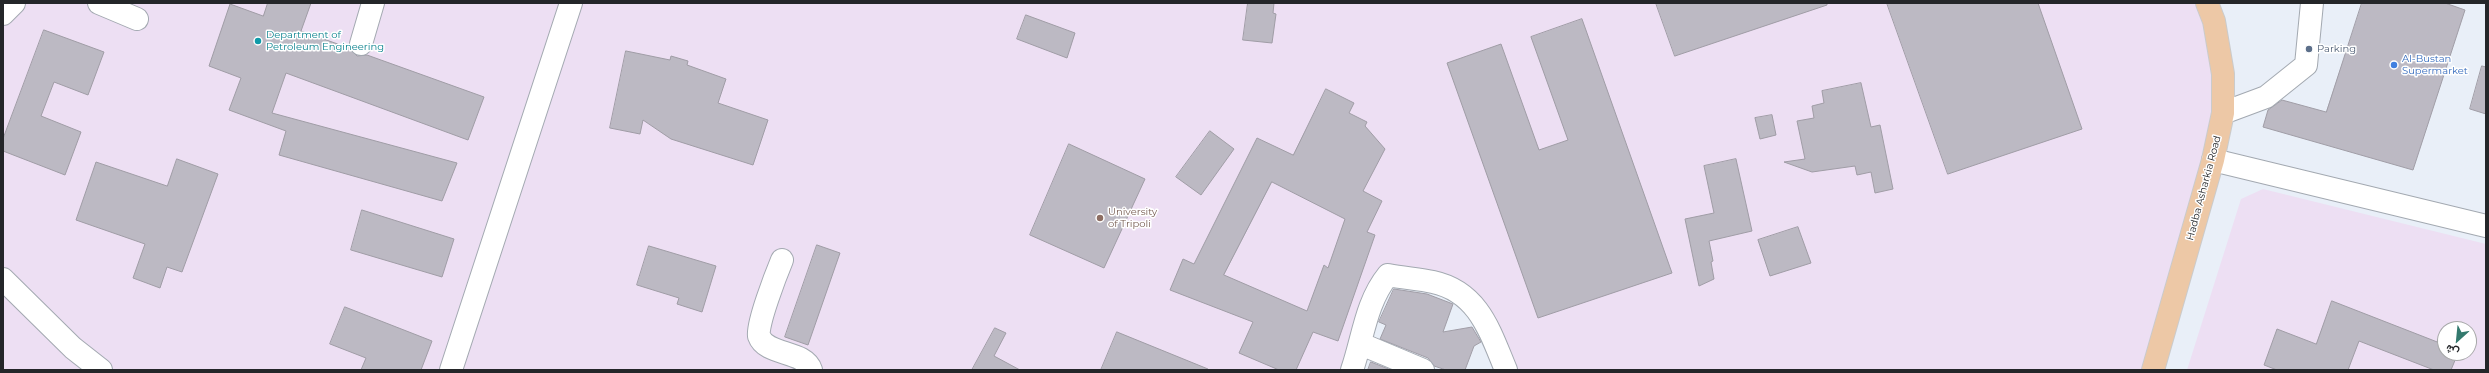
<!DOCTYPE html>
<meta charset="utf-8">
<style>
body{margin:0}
#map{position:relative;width:2489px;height:373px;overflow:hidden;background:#e9eff8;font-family:Montserrat,Vazirmatn,sans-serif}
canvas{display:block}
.frame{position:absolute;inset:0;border:4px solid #242629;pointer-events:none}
.north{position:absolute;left:2437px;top:321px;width:40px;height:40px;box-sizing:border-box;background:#fff;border:1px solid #a7a8a9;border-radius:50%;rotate:207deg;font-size:11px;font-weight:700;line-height:16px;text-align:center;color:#242629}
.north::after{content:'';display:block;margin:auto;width:14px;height:18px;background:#33796e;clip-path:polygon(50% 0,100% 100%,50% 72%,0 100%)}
</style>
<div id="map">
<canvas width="2489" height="373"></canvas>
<div class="frame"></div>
<div class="north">ش</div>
</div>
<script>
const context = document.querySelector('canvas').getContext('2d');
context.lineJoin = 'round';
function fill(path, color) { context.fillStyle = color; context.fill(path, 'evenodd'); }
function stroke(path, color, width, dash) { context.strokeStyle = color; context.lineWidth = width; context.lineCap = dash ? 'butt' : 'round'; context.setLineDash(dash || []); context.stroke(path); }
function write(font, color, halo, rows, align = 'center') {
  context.font = font + ' Montserrat,sans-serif'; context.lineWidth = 3; context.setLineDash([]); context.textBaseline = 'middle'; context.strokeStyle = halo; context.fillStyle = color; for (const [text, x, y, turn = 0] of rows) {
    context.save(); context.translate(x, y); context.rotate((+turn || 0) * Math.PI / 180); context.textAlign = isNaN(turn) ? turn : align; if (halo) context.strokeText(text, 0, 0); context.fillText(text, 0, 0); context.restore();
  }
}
const education = new Path2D(`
 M3,3H2207L2223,74L2153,370H1506L1466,296L1388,275L1352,370H3Z
 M2263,189L2486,244V370H2187L2241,199ZM2445,329H2469V353H2445Z`);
const building = new Path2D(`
 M268,3H311L301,31L349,48L357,56L367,55L484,97L468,140L286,73L272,113L457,163L442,201L279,155L286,131L229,110L241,78L209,66L230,4L263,16Z
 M1248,3H1274L1273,13L1276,14L1272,43L1243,40Z
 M1656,3H1827V5L1675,56Z
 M1887,3H2038L2082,129L1948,174Z
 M2362,3H2445L2465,10L2413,170L2263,127L2268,110L2282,100L2326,112Z
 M1026,15L1075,33L1067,58L1017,39Z
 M1582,19L1672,273L1538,318L1447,63L1501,44L1539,150L1568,140L1531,37Z
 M44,30L104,52L88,95L54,82L41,116L81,132L65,175L3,151V139Z
 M626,51L670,60L671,56L688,61L687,65L726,79L718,103L768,120L753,165L671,139L643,120L640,134L610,128Z
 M2482,66L2486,67V114L2470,109Z
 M1861,83L1871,127L1880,125L1893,189L1875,193L1871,172L1857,175L1855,166L1812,172L1784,162L1805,159L1797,121L1814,118L1812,106L1824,103L1822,91Z
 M1326,89L1354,103L1349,113L1367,122L1365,126L1385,149L1363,191L1382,201L1367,232L1375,235L1338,341L1313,332L1296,370H1279L1239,353L1253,322L1170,290L1183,259L1194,264L1257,138L1293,155ZM1272,182L1345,219L1328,268L1324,265L1307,311L1224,275Z
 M1772,115L1776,135L1760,139L1755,118Z
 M1210,131L1234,149L1201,195L1176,177Z
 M1069,144L1145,179L1104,268L1030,235Z
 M177,159L218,174L182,272L167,267L160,288L133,278L145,244L76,220L96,162L167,186Z
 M1736,159L1752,231L1709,241L1713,261L1711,262L1714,279L1699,286L1685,219L1714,213L1704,166Z
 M362,210L454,239L442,277L351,250Z
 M1798,227L1811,263L1770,276L1758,240Z
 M817,245L840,253L808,345L785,337Z
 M649,246L716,266L702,312L677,304L679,298L637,285Z
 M1394,289L1427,294L1453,304L1443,332L1472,327L1481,342L1474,346L1465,370H1446L1434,366L1428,358L1380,339L1386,325L1379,322Z
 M2332,301L2445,345V353H2458L2451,370H2434L2359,341L2348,370H2277L2264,365L2277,329L2316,344Z
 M345,307L432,341L421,370H361L366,358L330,344Z
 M995,328L1006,333L994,356L1020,370H972Z
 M1117,332L1208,369V370H1101Z
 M1371,362L1391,370H1368Z`);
const minor = new Path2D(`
 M99,3L137,19
 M3,14L14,3
 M361,44L373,3
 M2223,113L2266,97L2306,65L2312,3
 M2213,160L2486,226
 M782,260C777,272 756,326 759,336C766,356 805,350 811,370
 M3,279L73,348L101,370
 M1361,344L1423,370
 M451,370L571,3
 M1352,370C1363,338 1366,302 1388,275C1403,278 1419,279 1433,282C1479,292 1490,332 1506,370`);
const major = new Path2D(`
 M2153,370L2213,160L2223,113V74L2214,21L2207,3`);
const markers = [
 [258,41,4,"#0f9aa8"],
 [2309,49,4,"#5c6f8a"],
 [2394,65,4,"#3f7fe0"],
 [1100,218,4,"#8d6e63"]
];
const cultureNames = [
 ["Department of",266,35],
 ["Petroleum Engineering",266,47]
];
const serviceNames = [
 ["Parking",2317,49]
];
const shopNames = [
 ["Al-Bustan",2402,59],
 ["Supermarket",2402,71]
];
const streetNames = [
 ["Hadba Asharkia Road",2204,188,-75]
];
const educationNames = [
 ["University",1108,212],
 ["of Tripoli",1108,224]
];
fill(education, '#eddff3');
fill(building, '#bcb9c3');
stroke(building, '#a09da6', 1);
stroke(minor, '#a3a9b1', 24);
stroke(major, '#cacbcc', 24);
stroke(minor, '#fff', 22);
stroke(major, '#edc8a6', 22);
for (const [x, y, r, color] of markers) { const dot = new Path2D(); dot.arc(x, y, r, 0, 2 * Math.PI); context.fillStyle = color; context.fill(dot); stroke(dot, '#fff', 1.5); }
write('10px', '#0d838f', '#fff', cultureNames, 'left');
write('10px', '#4e5e75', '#fff', serviceNames, 'left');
write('10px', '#366cbe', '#fff', shopNames, 'left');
write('10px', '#242629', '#fff', streetNames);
write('10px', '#785e54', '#fff', educationNames, 'left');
</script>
